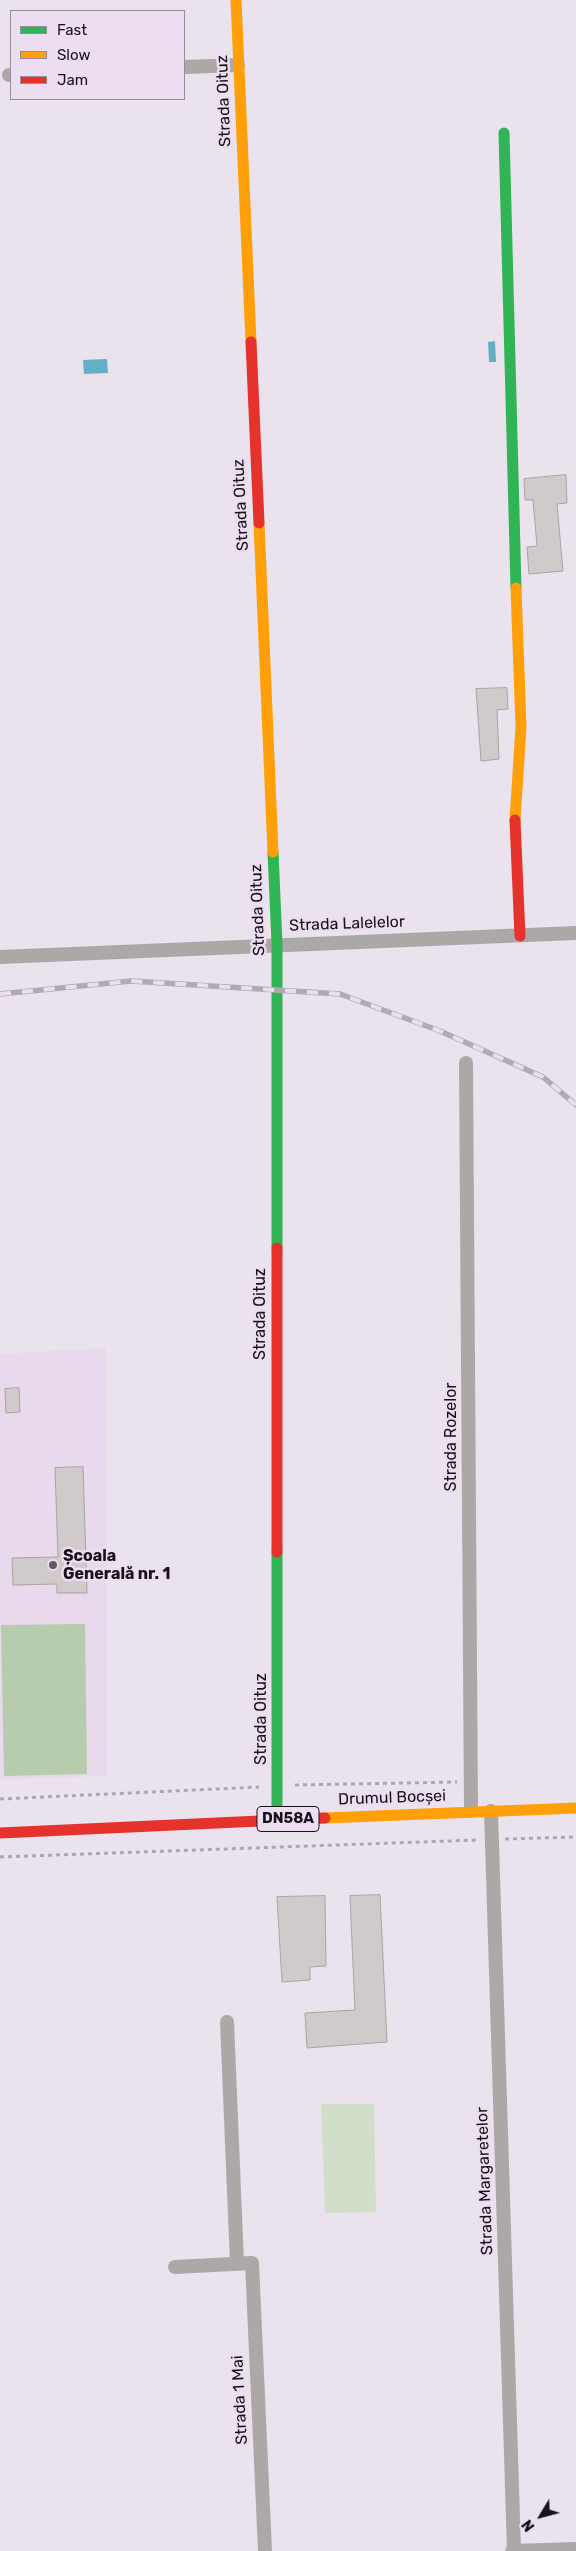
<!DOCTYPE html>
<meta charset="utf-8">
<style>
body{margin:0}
#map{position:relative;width:576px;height:2551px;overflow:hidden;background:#eae2ec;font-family:Rubik,sans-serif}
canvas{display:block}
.legend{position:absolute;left:10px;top:10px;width:175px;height:90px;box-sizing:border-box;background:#ecddf1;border:1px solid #978c9b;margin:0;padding:6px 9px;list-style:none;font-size:15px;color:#171219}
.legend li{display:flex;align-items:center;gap:10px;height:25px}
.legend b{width:25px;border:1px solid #978c9b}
.north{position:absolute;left:516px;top:2491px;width:50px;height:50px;-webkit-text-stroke:4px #ecddf1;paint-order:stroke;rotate:233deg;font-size:14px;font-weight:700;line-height:20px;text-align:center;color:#171219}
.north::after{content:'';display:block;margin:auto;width:18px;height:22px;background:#171219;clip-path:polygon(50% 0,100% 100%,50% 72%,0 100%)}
</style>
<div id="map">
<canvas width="576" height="2551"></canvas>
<ul class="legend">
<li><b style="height:6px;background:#30b455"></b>Fast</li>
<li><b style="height:6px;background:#ff9f0a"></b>Slow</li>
<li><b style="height:6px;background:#e5322d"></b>Jam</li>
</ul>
<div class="north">N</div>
</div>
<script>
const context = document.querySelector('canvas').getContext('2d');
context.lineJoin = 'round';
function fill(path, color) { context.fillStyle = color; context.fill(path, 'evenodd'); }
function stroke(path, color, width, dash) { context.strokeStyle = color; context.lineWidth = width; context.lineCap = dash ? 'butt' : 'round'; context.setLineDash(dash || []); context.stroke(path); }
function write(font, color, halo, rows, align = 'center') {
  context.font = font + ' Rubik,sans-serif'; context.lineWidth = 5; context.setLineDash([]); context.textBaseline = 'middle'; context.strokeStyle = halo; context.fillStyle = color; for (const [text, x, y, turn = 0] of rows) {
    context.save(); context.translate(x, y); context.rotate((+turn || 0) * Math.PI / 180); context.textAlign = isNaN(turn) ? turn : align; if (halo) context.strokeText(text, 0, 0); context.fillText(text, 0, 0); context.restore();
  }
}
const built = new Path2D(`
 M106,1348L107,1776L0,1780V1354Z`);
const green = new Path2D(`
 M321,2104H374L376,2212L325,2213Z`);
const forest = new Path2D(`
 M85,1624L87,1774L4,1776L1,1625Z`);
const water = new Path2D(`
 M495,341L496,362H489L488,342Z
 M107,359L108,373L84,374L83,360Z`);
const building = new Path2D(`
 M566,475L567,503L557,504L563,571L529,574L527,547L537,546L533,500H525L524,479Z
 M507,688L508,709L497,710L499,759L481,761L476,689Z
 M19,1388L20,1412L6,1413L5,1389Z
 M83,1467L87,1593H57V1584L13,1585L12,1558L58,1557L55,1468Z
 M380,1895L387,2042L307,2048L305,2013L355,2010L350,1896Z
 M325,1896L326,1966L310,1967V1980L282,1982L277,1897Z`);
const path = new Path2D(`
 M295,1785L457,1782
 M0,1799L259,1787
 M505,1839L576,1837
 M0,1857L477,1840`);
const street = new Path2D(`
 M184,67L238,65
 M9,75H11
 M0,957L576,933
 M466,1063L471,1811
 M491,1811L514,2551
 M227,2022L237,2263
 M175,2267L252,2263L265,2551
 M512,2551L576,2549`);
const fast = new Path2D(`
 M504,133L516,588
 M273,852L277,944V1248
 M277,1552V1820`);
const slow = new Path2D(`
 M236,0L251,342
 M259,523L273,852
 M515,820L521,727L516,588
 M325,1818L576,1808`);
const jam = new Path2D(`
 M251,342L259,523
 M515,820L520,936
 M277,1248V1552
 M0,1833L325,1818`);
const rail = new Path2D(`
 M0,994L131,981L340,994L440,1031L543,1077L576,1105`);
const markers = [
 [53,1565,5,"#615b63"]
];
const shields = [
 [288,1819,62]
];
const shieldNames = [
 ["DN58A",288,1819]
];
const streetNames = [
 ["Strada Oituz",224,101,-92],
 ["Strada Oituz",241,505,-93],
 ["Strada Oituz",258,910,-92],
 ["Strada Lalelelor",347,924,-2],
 ["Strada Oituz",260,1314,-90],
 ["Strada Rozelor",451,1437,-90],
 ["Strada Oituz",261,1719,-90],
 ["Drumul Bocșei",392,1798,-2],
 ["Strada Margaretelor",485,2181,-92],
 ["Strada 1 Mai",240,2400,-93]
];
const poiNames = [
 ["Școala",63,1556],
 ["Generală nr. 1",63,1574]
];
fill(built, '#e8d9ec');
fill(green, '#d0deca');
fill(forest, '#b6ccac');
fill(water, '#64afc6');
fill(building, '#d0cacb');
stroke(building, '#a9a3a4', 1);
stroke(path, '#aba7ab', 3, [4, 4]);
stroke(street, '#aca8a8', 14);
stroke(fast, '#30b455', 11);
stroke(slow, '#ff9f0a', 11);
stroke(jam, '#e5322d', 11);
stroke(rail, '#afabb0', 5.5);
stroke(rail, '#ecddf1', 4, [11]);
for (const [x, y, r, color] of markers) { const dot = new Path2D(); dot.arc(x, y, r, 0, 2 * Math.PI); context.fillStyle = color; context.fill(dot); stroke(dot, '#ecddf1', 2); }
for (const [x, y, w] of shields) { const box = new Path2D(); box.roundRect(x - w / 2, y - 12.5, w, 25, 4); context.fillStyle = '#ecddf1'; context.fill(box); stroke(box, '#171219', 1); }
write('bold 15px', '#171219', null, shieldNames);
write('16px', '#171219', '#ecddf1', streetNames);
write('bold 16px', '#171219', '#ecddf1', poiNames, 'left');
</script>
